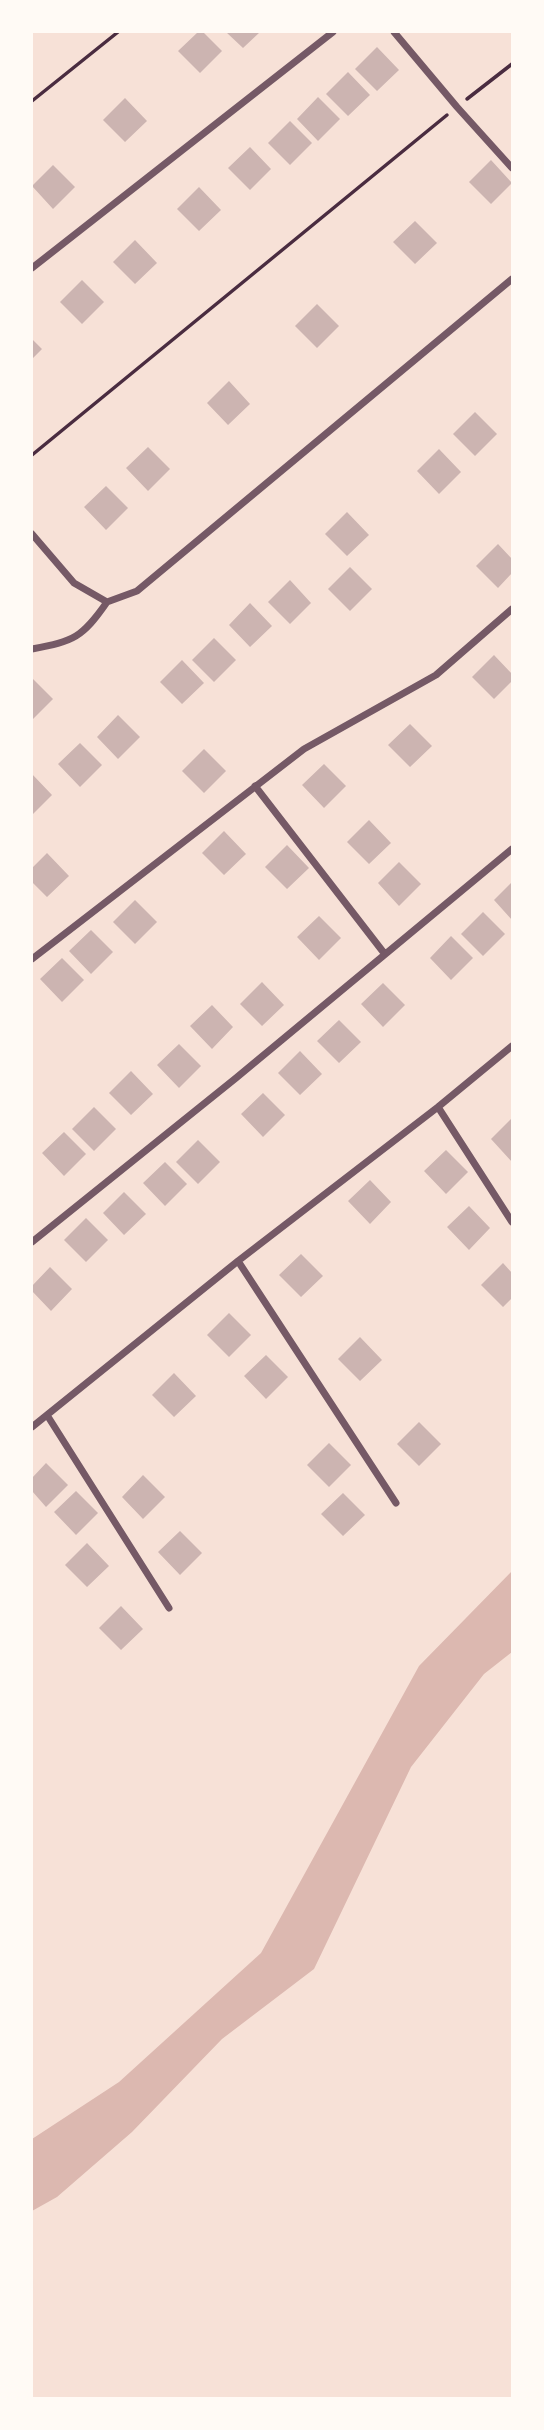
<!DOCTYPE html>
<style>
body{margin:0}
#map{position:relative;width:544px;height:2430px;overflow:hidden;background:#f7e1d7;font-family:Raleway,sans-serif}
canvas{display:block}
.frame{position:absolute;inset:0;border:33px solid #fffaf5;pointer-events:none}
</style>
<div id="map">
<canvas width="544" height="2430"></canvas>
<div class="frame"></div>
</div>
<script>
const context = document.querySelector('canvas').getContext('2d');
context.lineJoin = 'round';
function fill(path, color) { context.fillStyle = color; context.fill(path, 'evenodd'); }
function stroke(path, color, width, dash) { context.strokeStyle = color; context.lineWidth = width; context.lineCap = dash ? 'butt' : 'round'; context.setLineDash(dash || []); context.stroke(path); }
const water = new Path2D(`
 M512,1571V1652L484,1674L411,1767L314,1969L222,2039L132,2132L57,2197L32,2211V2139L119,2082L261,1953L419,1666Z`);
const building = new Path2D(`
 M198,32H203L222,51L200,73L178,51Z
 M226,32H260L243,48Z
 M377,47L399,70L377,91L355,69Z
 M348,72L370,95L348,116L326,94Z
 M318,97L340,119L318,141L297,119Z
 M125,98L147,121L125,142L103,120Z
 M290,121L312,143L290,165L268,143Z
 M250,147L271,169L250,190L228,168Z
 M491,160L512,183L491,204L469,182Z
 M53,165L75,187L53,209L32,186Z
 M199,187L221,210L199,231L177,209Z
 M415,221L437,243L415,264L393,242Z
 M135,240L157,263L135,284L113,262Z
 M82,280L104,302L82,324L60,302Z
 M317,304L339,326L317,348L295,326Z
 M32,339L42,349L32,359Z
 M229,381L250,404L228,425L207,403Z
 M475,412L497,434L475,456L453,434Z
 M148,447L170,469L148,491L126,468Z
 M439,449L461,472L439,494L417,471Z
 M106,486L128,508L106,530L84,507Z
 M347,512L369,535L347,556L325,534Z
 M498,544L512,559V573L498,588L476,566Z
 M350,567L372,589L350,611L328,589Z
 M290,580L311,603L290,624L268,602Z
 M250,603L272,626L250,647L229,625Z
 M214,638L236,660L214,682L192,660Z
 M494,655L512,674V681L494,699L472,677Z
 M182,660L204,683L182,704L160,682Z
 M32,678L53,699L32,720Z
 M118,715L140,737L118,759L97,737Z
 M410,724L432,746L410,767L388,745Z
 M80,743L102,765L80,787L58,764Z
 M204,749L226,771L204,793L182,771Z
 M324,764L346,786L324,808L302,785Z
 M32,774L52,795L32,815Z
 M369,820L391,843L369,864L347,842Z
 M224,831L246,854L224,875L202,853Z
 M287,845L309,868L287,889L265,867Z
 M47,853L69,876L47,897L32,882V868Z
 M399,862L421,884L399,906L378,883Z
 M512,882V920L494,900Z
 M135,900L157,922L135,944L113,922Z
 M483,912L505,934L483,956L461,934Z
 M319,916L341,938L319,960L297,937Z
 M91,930L113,952L91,974L69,951Z
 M451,936L473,958L451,980L430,958Z
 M62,958L84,980L62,1002L40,979Z
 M262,982L284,1005L262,1026L240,1004Z
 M383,983L405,1005L383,1027L361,1004Z
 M212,1005L233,1027L212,1049L190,1026Z
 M339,1020L361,1042L339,1063L317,1041Z
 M179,1044L201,1066L179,1088L157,1065Z
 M300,1051L322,1074L300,1095L278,1073Z
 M131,1071L153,1094L131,1115L109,1093Z
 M263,1093L285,1115L263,1137L241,1114Z
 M94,1107L116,1129L94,1151L72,1129Z
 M512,1118V1162L491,1139Z
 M64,1132L86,1154L64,1176L42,1153Z
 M198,1140L220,1162L198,1184L176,1162Z
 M446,1150L468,1172L446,1194L424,1171Z
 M165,1162L187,1184L165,1206L143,1183Z
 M370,1180L391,1202L370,1224L348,1201Z
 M124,1192L146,1214L124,1235L103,1213Z
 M469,1206L490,1228L469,1250L447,1227Z
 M86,1218L108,1240L86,1262L64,1240Z
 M301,1254L323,1276L301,1297L279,1275Z
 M503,1263L512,1273V1298L503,1307L481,1285Z
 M50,1267L72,1289L51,1311L32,1291V1286Z
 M229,1313L251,1335L229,1357L207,1335Z
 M360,1337L382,1360L360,1381L338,1359Z
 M266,1355L288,1377L266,1399L244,1376Z
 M174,1373L196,1396L174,1417L152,1395Z
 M419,1422L441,1444L419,1466L397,1444Z
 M329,1443L351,1465L329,1487L307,1465Z
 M46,1463L68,1485L46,1507L32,1491V1478Z
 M143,1475L165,1497L143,1519L122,1497Z
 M76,1491L98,1513L76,1535L54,1512Z
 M343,1493L365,1515L343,1536L321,1514Z
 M180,1531L202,1553L180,1575L158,1552Z
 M87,1543L109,1566L87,1587L65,1565Z
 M121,1606L143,1629L121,1650L99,1628Z`);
const path = new Path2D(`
 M467,99L512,64
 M32,101L118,32
 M32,455L447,115`);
const minor = new Path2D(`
 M394,32L457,107L512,168
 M32,268L333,32
 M32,534L74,583L107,602
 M107,602L137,591L512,279
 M32,649C74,641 82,638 107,602
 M255,786L384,953
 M32,959L304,749L436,675L512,609
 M438,1107L512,1222
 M32,1242L236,1078L512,849
 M238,1261L396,1503
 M47,1415L169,1608
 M32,1427L238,1261L438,1107L512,1046`);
fill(water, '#dcb8b0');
fill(building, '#ccb4b1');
stroke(path, '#4a2c40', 3.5);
stroke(minor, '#755966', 7);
</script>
